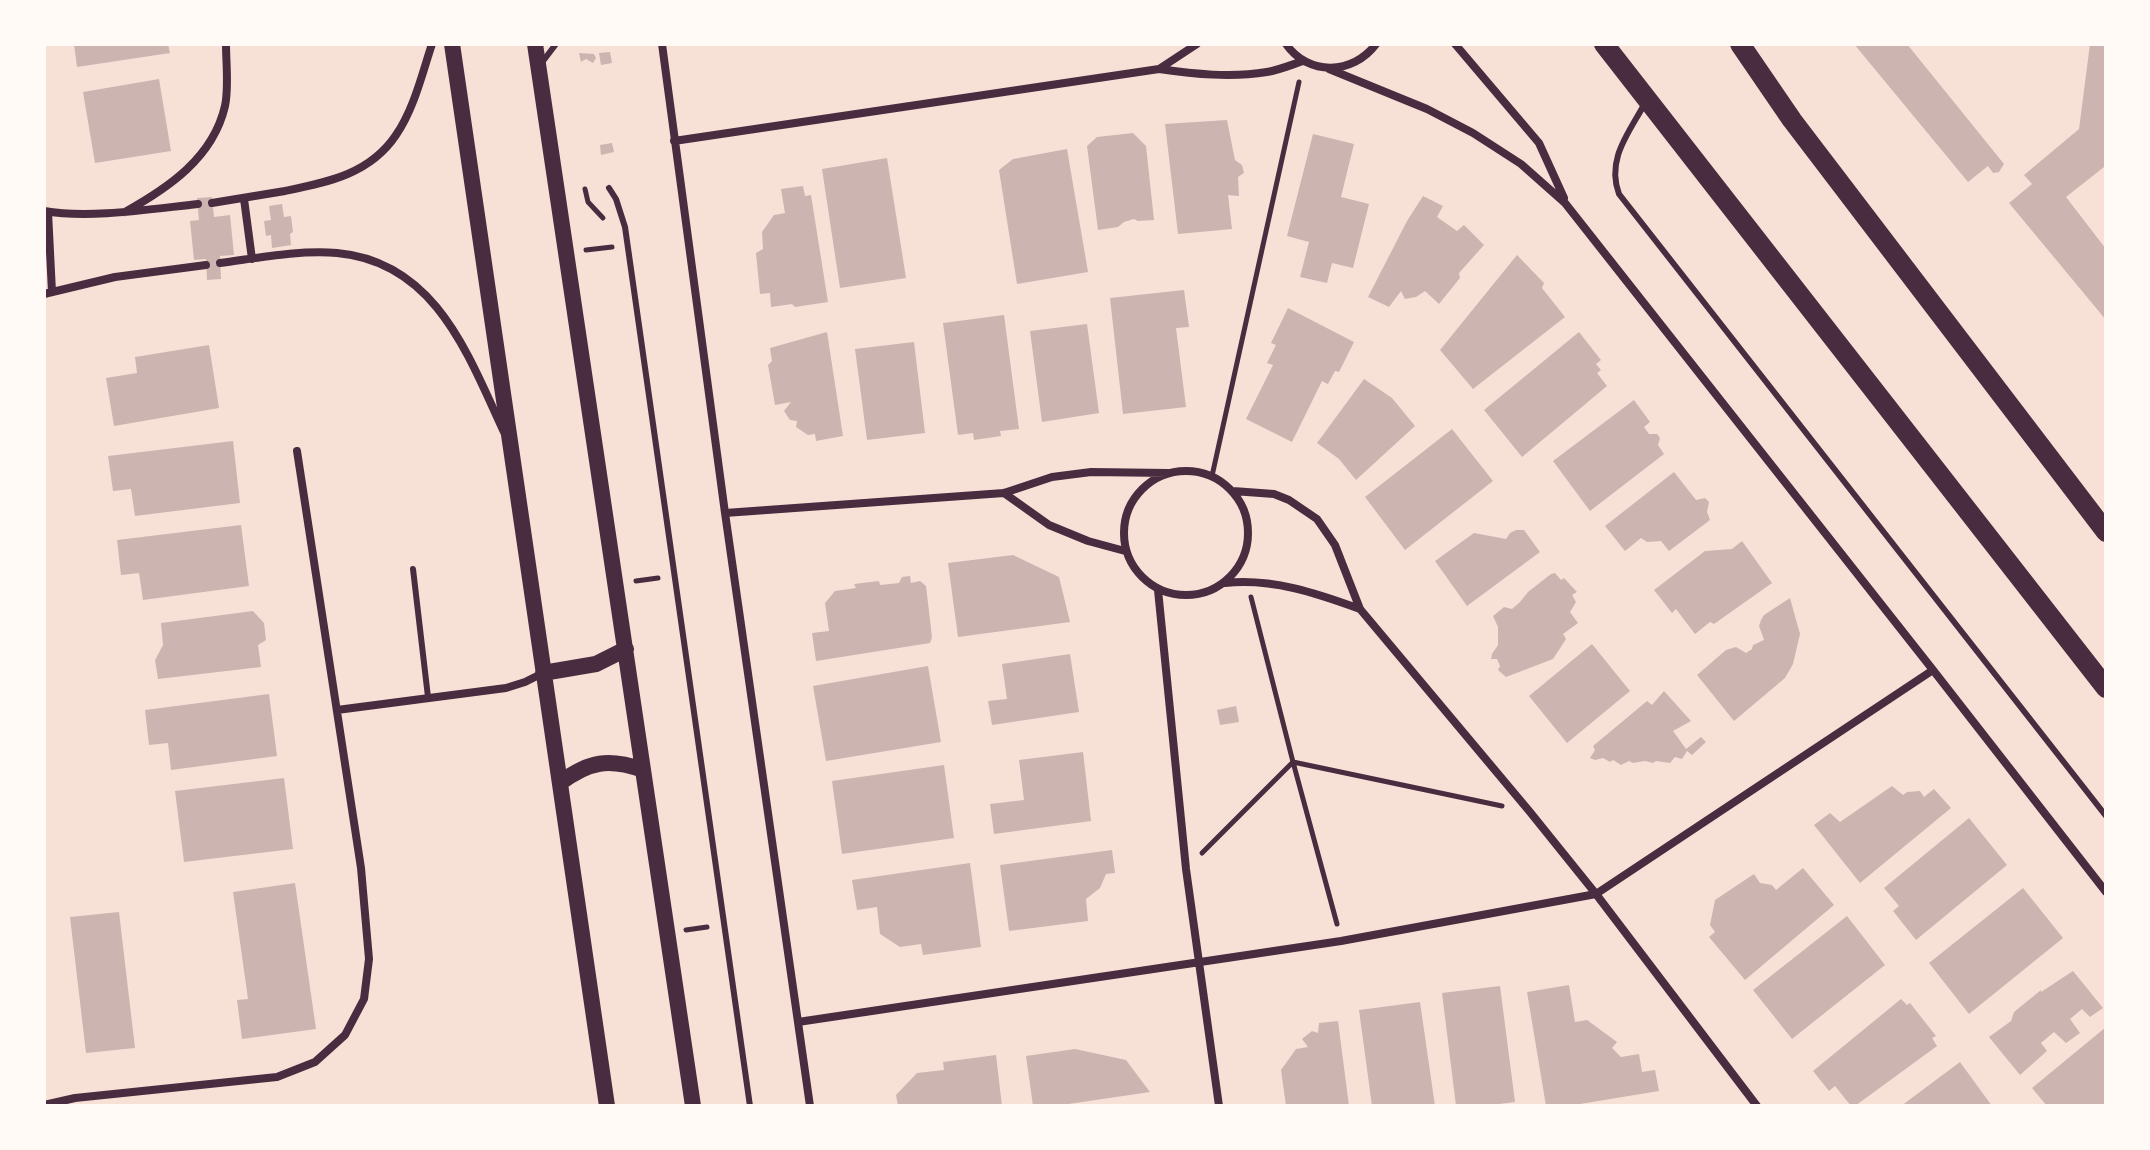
<!DOCTYPE html>
<style>
body{margin:0}
#map{position:relative;width:2150px;height:1150px;overflow:hidden;background:#f7e1d7;font-family:Literata,serif}
canvas{display:block}
.frame{position:absolute;inset:0;border:46px solid #fffaf5;pointer-events:none}
</style>
<div id="map">
<canvas width="2150" height="1150"></canvas>
<div class="frame"></div>
</div>
<script>
const context = document.querySelector('canvas').getContext('2d');
context.lineJoin = 'round';
function fill(path, color) { context.fillStyle = color; context.fill(path, 'evenodd'); }
function stroke(path, color, width, dash) { context.strokeStyle = color; context.lineWidth = width; context.lineCap = dash ? 'butt' : 'round'; context.setLineDash(dash || []); context.stroke(path); }
const building = new Path2D(`
 M74,44H168L170,53L77,67Z
 M1854,44H1907L2004,164L1999,172L1993,173L1988,166L1968,182Z
 M2090,44H2106V171L2104,167L2066,197L2106,249V320L2009,203L2032,184L2024,175L2079,129Z
 M610,52L612,63L601,65L599,53Z
 M579,53L594,54L596,58L593,63L586,59L581,62Z
 M159,79L171,151L95,163L83,92Z
 M1227,120L1235,160L1242,165L1244,173L1238,177L1239,196L1228,195L1232,229L1178,234L1165,124Z
 M1133,133L1146,146L1154,220L1138,221L1134,219L1124,222L1118,227L1098,230L1087,146L1097,137Z
 M1313,134L1354,144L1341,197L1369,204L1353,268L1332,263L1327,283L1300,277L1309,242L1287,236Z
 M612,143L614,152L601,155L600,145Z
 M1067,149L1088,272L1017,284L999,170L1013,159Z
 M887,158L906,278L840,288L822,169Z
 M803,186L805,196L811,195L828,302L795,307L792,304L771,307L770,293L760,294L756,253L763,249L762,232L774,215L785,213L781,189Z
 M1423,196L1443,206L1437,217L1457,231L1464,225L1484,245L1459,273L1460,278L1439,304L1425,291L1416,297L1405,299L1401,291L1389,307L1368,297L1407,221Z
 M212,197L214,217L230,215L234,255L220,256L221,279L207,280L206,259L194,260L190,221L199,220L197,198Z
 M282,204L284,217L291,216L293,232L290,234L291,245L272,248L271,235L266,236L264,221L271,220L269,206Z
 M1517,255L1544,283L1542,288L1565,317L1473,389L1440,350Z
 M1184,290L1189,327L1176,328L1186,407L1123,414L1110,298Z
 M1288,308L1354,342L1339,372L1335,371L1328,384L1322,381L1292,442L1246,419L1273,365L1267,363L1276,345L1271,343Z
 M1004,315L1019,429L1000,431L1001,436L974,440L973,433L958,435L943,323Z
 M1087,324L1099,413L1042,422L1030,331Z
 M827,332L843,436L816,441L815,434L808,435L796,427L797,421L790,420L784,411L791,402L775,405L768,365L772,361L770,348Z
 M1579,332L1601,360L1596,364L1601,370L1597,373L1607,386L1522,457L1484,410Z
 M914,342L925,433L867,440L855,349Z
 M209,345L219,408L114,426L106,378L137,373L135,357Z
 M1364,379L1392,398L1415,426L1356,480L1339,459L1317,443Z
 M1634,400L1650,422L1644,427L1649,434H1657L1660,438L1658,445L1664,454L1590,511L1553,461Z
 M1452,429L1493,481L1405,550L1365,497Z
 M233,441L240,503L135,516L131,489L113,491L108,456Z
 M1674,472L1696,500L1705,498L1709,502L1707,512L1710,520L1669,551L1661,541L1647,542L1641,538L1625,551L1605,526Z
 M241,525L249,586L143,600L139,573L121,575L117,540Z
 M1516,530H1524L1540,552L1467,606L1435,561L1474,533L1506,539L1510,533Z
 M1742,541L1772,583L1714,624L1710,622L1695,634L1676,609L1672,613L1654,590L1705,551L1732,549Z
 M1013,555L1059,577L1070,622L958,637L948,563Z
 M1555,573L1561,580L1564,578L1577,592L1572,595L1576,602L1570,612L1578,623L1563,634L1566,639L1553,659L1506,677L1498,670L1500,666L1497,659H1491L1492,654L1498,645V627L1493,616L1504,607L1512,609L1520,602L1528,592L1551,574Z
 M910,576L911,583L920,581L926,586L932,637L930,643L816,661L812,633L829,631L825,603L835,591L856,588L854,584L879,581L880,585L899,583L902,577Z
 M1790,598L1800,634L1793,664L1785,678L1734,721L1697,675L1726,650L1736,647L1746,653L1752,649L1753,645L1764,640L1759,626L1761,620L1764,615Z
 M253,611L264,623L266,640L258,645L261,667L158,679L155,660L163,645L161,623Z
 M1592,644L1630,691L1567,743L1529,696Z
 M1070,654L1079,712L992,725L988,701L1007,699L1002,664Z
 M928,666L941,742L826,761L813,686Z
 M1664,691L1691,721L1673,731L1686,749L1701,737L1706,742L1692,755L1687,751L1682,759L1675,757L1670,763L1656,761L1653,763L1645,761L1633,763L1629,761L1621,765L1613,760L1610,762L1603,758L1595,760L1590,758L1595,750L1593,746L1647,701L1652,705Z
 M269,694L277,756L171,770L168,743L149,745L145,710Z
 M1236,706L1239,722L1220,725L1217,710Z
 M1083,752L1091,821L994,834L990,804L1024,800L1019,760Z
 M944,765L954,838L842,854L832,781Z
 M284,778L293,849L184,862L175,791Z
 M1892,786L1903,795L1907,792L1920,791L1924,797L1934,789L1951,808L1860,883L1814,825L1830,813L1840,822Z
 M1969,818L2007,865L1916,940L1893,911L1899,906L1884,888Z
 M1112,850L1115,873L1106,874L1100,888L1086,899L1088,921L1009,931L1000,865Z
 M970,863L981,947L923,955L921,944L900,947L880,934L877,907L857,910L852,880Z
 M1803,868L1834,905L1745,980L1709,937L1715,932L1710,925L1715,900L1754,874L1760,883L1772,885L1776,890Z
 M295,883L316,1029L242,1039L237,1000L248,999L233,892Z
 M2023,888L2063,938L1969,1014L1929,963Z
 M119,912L135,1048L86,1053L70,917Z
 M1847,916L1885,965L1792,1039L1753,990Z
 M2073,971L2103,1008L2090,1017L2082,1009L2070,1019L2080,1033L2066,1043L2054,1032L2041,1043L2047,1051L2020,1075L1989,1037L2011,1021L2014,1012L2041,990V992Z
 M1569,985L1575,1022L1587,1020L1617,1042L1612,1048L1621,1057L1639,1054L1642,1072L1655,1070L1659,1091L1568,1106H1546L1527,992Z
 M1500,986L1515,1102L1483,1106H1456L1442,993Z
 M1901,999L1907,1005L1910,1003L1936,1036L1932,1038L1937,1046L1855,1106H1851L1835,1086L1829,1091L1813,1071Z
 M1420,1002L1435,1106H1372L1359,1010Z
 M1338,1021L1349,1106H1286L1281,1070L1296,1049L1308,1047L1302,1039L1312,1031L1318,1033L1319,1023Z
 M2106,1027V1104L2103,1106H2047L2032,1088Z
 M1075,1049L1126,1060L1150,1092L1055,1106H1033L1026,1056Z
 M996,1055L1002,1106H898L896,1095L917,1073L944,1070L943,1062Z
 M1960,1062L1992,1106H1901Z`);
const path = new Path2D(`
 M585,189L588,202L603,218
 M586,250L612,247
 M1212,476L1299,82
 M636,581L658,578
 M1251,597L1293,762L1337,924
 M1202,853L1293,762L1502,806
 M686,930L707,927`);
const service = new Path2D(`
 M540,65L556,44
 M1645,103C1629,133 1606,159 1619,194L2106,816
 M609,188L616,199L625,227L750,1106
 M413,569L428,697`);
const minor = new Path2D(`
 M662,44L725,513L810,1106
 M1286,44C1308,76 1353,75 1376,44
 M1455,44L1539,143L1564,198
 M1159,69L1197,44
 M1329,69L1427,109L1473,133L1521,164L1565,203L1933,670L2106,892
 M674,141L1159,69C1194,74 1231,78 1267,72C1279,70 1291,65 1303,61
 M244,199L252,259
 M212,203C237,199 261,195 285,191C328,182 370,174 396,135C414,109 422,74 432,44
 M44,211C90,219 151,209 198,204
 M48,212L52,292
 M125,212C168,188 213,158 225,106C229,87 226,64 226,44
 M220,263C258,258 298,250 337,253C436,262 468,355 504,432
 M44,294L115,277L206,265
 M1124 533a62 62 0 1 1 124 0a62 62 0 1 1-124 0Z
 M1233,491L1274,494L1289,500L1317,519L1335,545L1360,609L1530,812L1596,894L1757,1106
 M1004,493L1049,525L1088,541L1125,551
 M725,513L1004,493L1052,477L1091,472L1168,473
 M1225,583C1272,578 1316,593 1360,609
 M1158,590L1186,869L1219,1106
 M337,710L506,688L525,682L543,673
 M798,1022L1341,941L1596,894L1933,670
 M44,1105L75,1098L277,1077L315,1062L345,1035L364,999L369,959L361,868L297,451`);
const secondary = new Path2D(`
 M452,44L607,1106
 M535,44L693,1106
 M543,673L596,664L626,649
 M560,783C589,761 609,758 643,770`);
const primary = new Path2D(`
 M1604,44L2106,688
 M1740,44L1792,120L2106,532`);
fill(building, '#ccb4b1');
stroke(path, '#4a2c40', 5);
stroke(service, '#4a2c40', 6);
stroke(minor, '#4a2c40', 8);
stroke(secondary, '#4a2c40', 16);
stroke(primary, '#4a2c40', 20);
</script>
